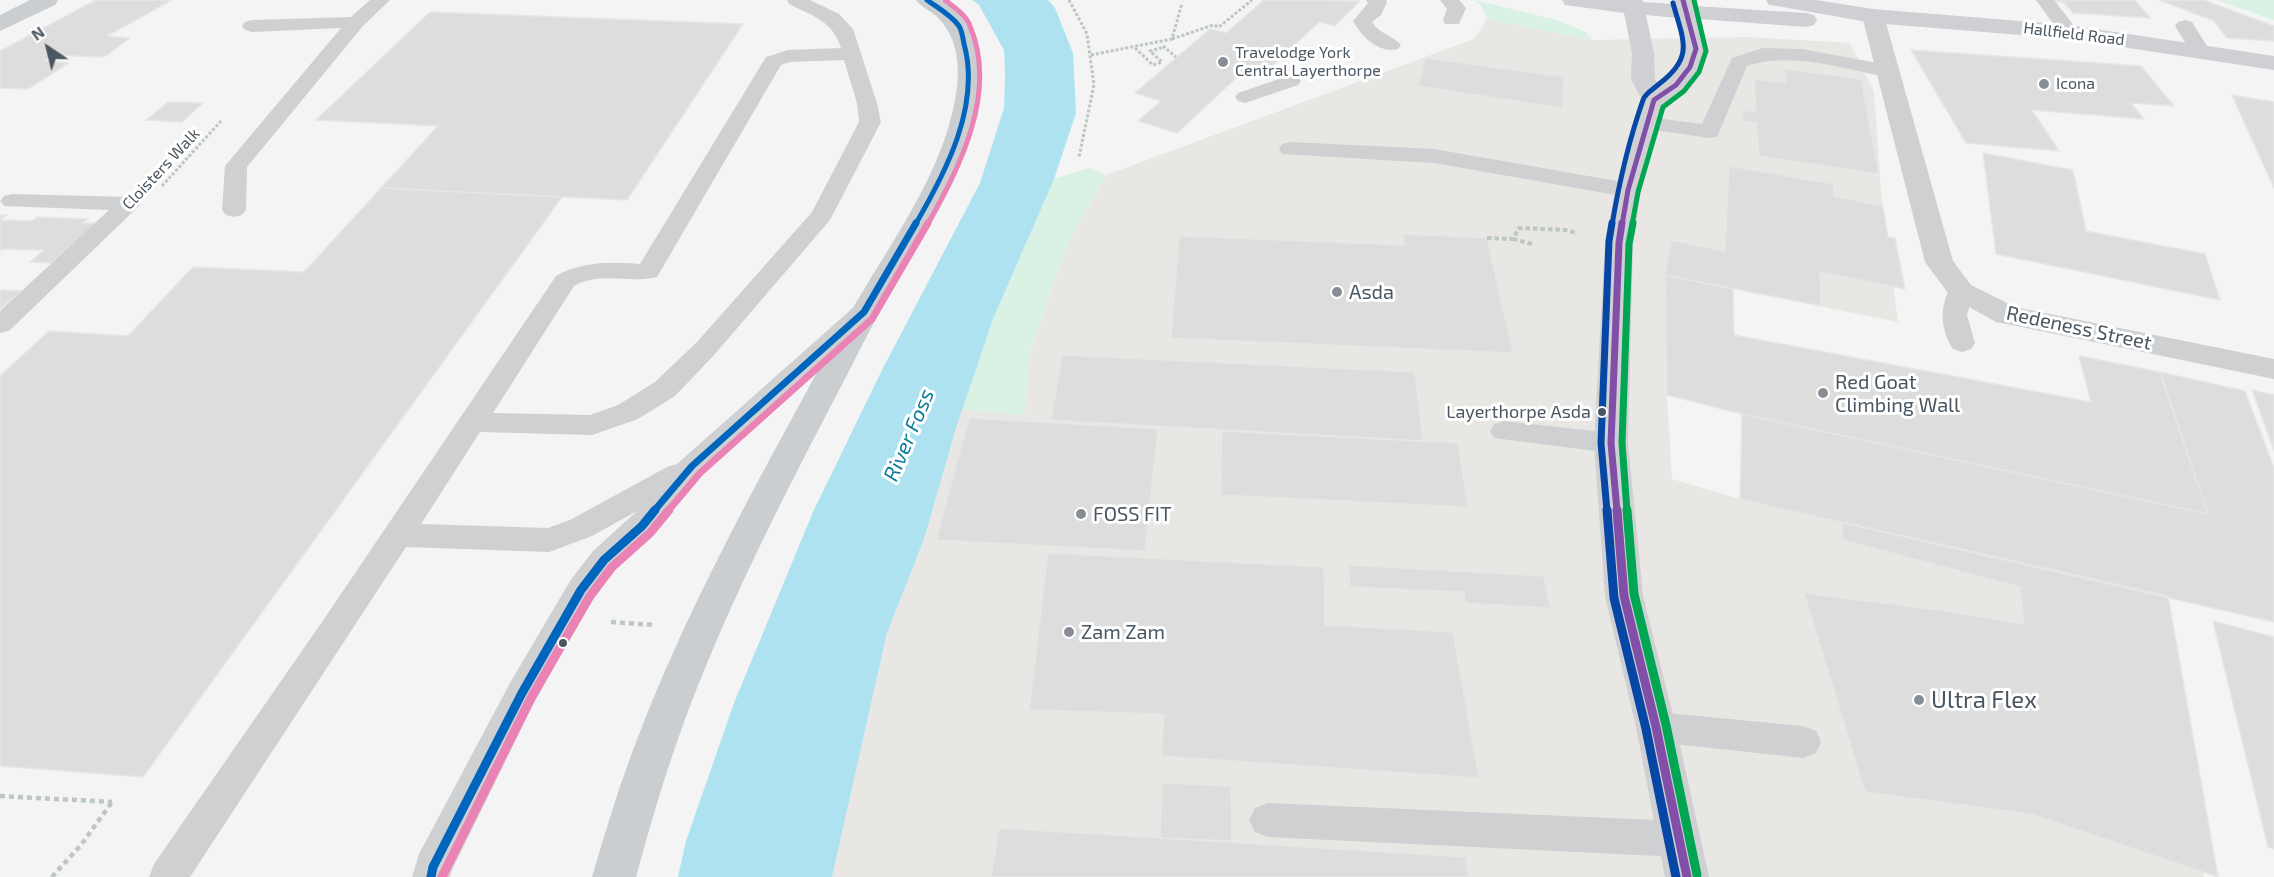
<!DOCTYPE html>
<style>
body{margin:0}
#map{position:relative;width:2274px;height:877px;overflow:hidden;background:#f4f4f4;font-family:"Exo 2",sans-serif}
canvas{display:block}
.north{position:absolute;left:18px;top:18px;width:60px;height:60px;-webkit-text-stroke:4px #fff;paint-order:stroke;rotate:325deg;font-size:16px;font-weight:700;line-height:24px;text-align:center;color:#4a5661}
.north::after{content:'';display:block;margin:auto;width:21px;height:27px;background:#4a5661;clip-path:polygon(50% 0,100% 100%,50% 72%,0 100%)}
</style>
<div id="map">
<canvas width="2274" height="877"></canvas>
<div class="north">N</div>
</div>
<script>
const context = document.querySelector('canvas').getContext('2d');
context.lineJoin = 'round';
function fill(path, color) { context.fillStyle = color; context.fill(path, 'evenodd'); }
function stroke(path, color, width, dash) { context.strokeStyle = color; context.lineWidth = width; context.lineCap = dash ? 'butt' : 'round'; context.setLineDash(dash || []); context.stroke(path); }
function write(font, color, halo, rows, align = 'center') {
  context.font = font + ' "Exo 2",sans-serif'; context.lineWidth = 6; context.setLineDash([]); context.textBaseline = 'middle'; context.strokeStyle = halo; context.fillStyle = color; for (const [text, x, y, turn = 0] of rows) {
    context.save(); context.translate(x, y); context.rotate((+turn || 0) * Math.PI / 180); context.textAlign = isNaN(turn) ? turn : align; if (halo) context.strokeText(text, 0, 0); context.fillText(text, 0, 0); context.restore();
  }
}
const commercial = new Path2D(`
 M1487,19L1592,40L1746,37L1850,43L1874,91L1881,190L1898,322L1666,275L1667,395L1672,479L1740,499L2168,596L2204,877H832L887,633L924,539L962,409L1024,414L1030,354L1067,245L1106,175L1474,39Z`);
const green = new Path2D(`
 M1474,0L1557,20L1586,32L1592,40L1487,19L1482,6Z
 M2216,0H2274V20Z
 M1089,168L1106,175L1067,245L1030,353L1024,415L962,409L993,319L1054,179Z`);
const water = new Path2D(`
 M972,0H1048L1055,8L1073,53L1076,113L1054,179L993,319L957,425L924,539L887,633L832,877H678L686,841L734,703L813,512L881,372L980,183L1004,108L1005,74L1004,50L979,5Z`);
const building = new Path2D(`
 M96,0H172L107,36L130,38L107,55L101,57L53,55L44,61L69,63L28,89L0,88V51Z
 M1264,0L1360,1L1335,26L1319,22L1266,72L1248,67L1177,133L1138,121L1161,101L1135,93L1210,29L1226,33Z
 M2036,0H2134L2151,18L2073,13L2063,2Z
 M2159,0H2204L2274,26V41L2227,38L2214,21Z
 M430,12L743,24L627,200L381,188L438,126L316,120Z
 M1911,50L2141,66L2174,106L2131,103L2144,119L2032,110L2059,151L1966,143Z
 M1426,58L1564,77L1562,108L1418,86Z
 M1784,69L1861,79L1879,174L1759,156L1757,123L1743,121L1742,110L1756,112L1754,79L1786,83Z
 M2232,95L2274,102V188L2245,124Z
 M168,102L203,103L182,122L146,120Z
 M1983,153L2073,170L2086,231L2205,254L2220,300L1996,254Z
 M1729,166L1834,184V196L1883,206L1888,237L1895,238L1905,289L1820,272L1821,306L1665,275L1671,240L1725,251Z
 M381,188L562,197L143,777L0,766V376L49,331L128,336L193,267L304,272Z
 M0,215H7L0,220L32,221L37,217L88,219L83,223H97L51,263L30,262L44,250L3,249L0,251Z
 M1403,234L1487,238L1513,353L1171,338L1179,236L1404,245Z
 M1665,275L1733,289L1734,335L2091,402L2079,356L2160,372L2208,514L1742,414L1667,395Z
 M0,290L21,291L0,309Z
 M1062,355L1415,372L1423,441L1051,420Z
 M2160,372L2245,391L2274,468V622L1740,499L1742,414L2208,514Z
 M2252,390L2274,395V450Z
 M969,418L1158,429L1145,551L936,540Z
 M1222,431L1458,443L1468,507L1221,495Z
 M1842,522L2168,596L2218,877L2030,814L1865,792L1804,593L1940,610L2024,624L2020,587L1842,540Z
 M1048,553L1324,567L1325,625L1453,632L1479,778L1161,756L1164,714L1029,710Z
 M1349,565L1544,576L1550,608L1465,603L1464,592L1350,587Z
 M2213,621L2274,637V849L2268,847Z
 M1162,783L1231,786L1232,841L1160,838Z
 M999,828L1466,857L1468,877H991Z`);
const pathFar2 = new Path2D(`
 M1069,0L1087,34L1094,85L1079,157
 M1172,39L1213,25L1219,27L1252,0
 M1163,46L1176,57
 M1135,48L1153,65L1162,62L1150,51L1164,47
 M1091,55L1172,39L1182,3
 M162,186L221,121`);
const pathFar1 = new Path2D(`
 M1487,238L1513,239L1519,228L1565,230L1577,233
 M1513,239L1532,244`);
const path = new Path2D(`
 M611,622L654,625
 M0,796L112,802
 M52,877L81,845L112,802`);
const lane = new Path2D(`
 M370,0H390L363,26L247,167L246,210L242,215L234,217L226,215L222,210L225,166L341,28L252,32L245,30L242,26L245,22L252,20L351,17Z
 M787,0H810L839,14L853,29L877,103L881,122L830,220L715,354L675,396L638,419L592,435L480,432L421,524L548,528L570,520L667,467L677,464L855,306L864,304L873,306L877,312L873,318L702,473L653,534L615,569L592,599L534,703L452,870L450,877H412L419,854L510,683L570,581L593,551L637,511L592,536L549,552L406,547L190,877H149L154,864L322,622L556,276C583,261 611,262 640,264L766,57L788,50L841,48C833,21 813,16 789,4ZM844,60L857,103L859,122L812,212L697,342L655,382L618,405L590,415L493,413L574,286C601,271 629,284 657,277L781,65L790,62Z
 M1366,0H1386L1387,2L1381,15L1372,22C1379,34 1393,35 1401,45L1398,49C1379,54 1361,36 1353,21L1368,3Z
 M1440,0H1459L1466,8L1459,24H1445L1443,20L1447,9Z
 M2036,0H2054L2079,32L2076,36H2062Z
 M2185,20L2192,22L2210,51L2207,55H2193L2175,26L2178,22Z
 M1763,48L1802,49L1888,65L1895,67L1898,71L1895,75L1888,77C1843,69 1792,51 1747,66L1717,137L1709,138L1648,129L1640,128L1637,123L1640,118L1648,117L1702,124L1732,58Z
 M1291,75L1298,77L1301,81L1298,85L1245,103L1238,101L1235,97L1238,93Z
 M1290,142L1434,149L1628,183L1636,185L1639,190L1636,195L1628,197L1434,163L1282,154L1279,149L1282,144Z
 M12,194L129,197L137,199L141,204L9,331L0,333V311L109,210L4,206L0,201L4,196Z
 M1961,283L1970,285L1974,291L1967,315L1975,343L1971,349L1962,352L1953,349C1940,329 1939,305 1952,285Z
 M1504,421L1611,433L1621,436L1625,443L1621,450L1611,453L1494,438L1490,431L1494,424Z
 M1656,712L1803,726L1816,731L1821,742L1816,753L1803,758L1656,742L1644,738L1638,727L1644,716Z
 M1268,803L1679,821L1692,827L1698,839L1692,851L1679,857L1268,837L1255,832L1249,820L1255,808Z`);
const street = new Path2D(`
 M1873,9L1881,11L1884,16L1953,261L1971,285L2015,307L2274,359V379L2007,324L1996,322L1951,297L1925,262L1862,16L1865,11Z`);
const secondary = new Path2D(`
 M1562,0H1643V2L1673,4L1672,0H1694L1695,6L1806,13L1814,15L1817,20L1814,25L1806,27L1699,19L1707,49L1702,67L1684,90L1665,103L1641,190L1633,243L1628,443L1643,596L1676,727L1709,877H1665L1636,727L1605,596L1594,443L1605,243L1615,190L1642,100L1631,79L1632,53L1624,13L1573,6L1565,5ZM1646,15L1677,18C1685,49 1689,65 1659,86L1655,79L1654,53Z
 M1766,0H1816L1873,9L2069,25L2274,56V70L2069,39L1873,23L1777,6L1769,5Z`);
const primary = new Path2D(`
 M30,0H58L55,5L0,31V15Z
 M916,0C924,0 934,0 941,0C947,2 953,8 957,12C980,36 984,68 979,100C969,167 929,228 895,285C878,314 863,343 848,373C786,492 723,612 678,739C662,784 649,830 636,877H592C606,830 620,783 638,737C684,617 746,502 808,389C826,354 845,320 866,286C903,225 948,160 957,87C960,62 956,33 935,15C929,10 921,7 916,0Z`);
const bus1Far2 = new Path2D(`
 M1622,225L1628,190L1654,100L1676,85L1690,67L1696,49L1683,0`);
const bus1Far1 = new Path2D(`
 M1617,511L1611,443L1619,243L1622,223`);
const bus1 = new Path2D(`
 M1617,510L1624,596L1656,727L1687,877`);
const bus2Far2 = new Path2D(`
 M1612,225C1619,183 1629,140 1643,100C1645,93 1654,89 1659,84C1695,57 1683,40 1673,3`);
const bus2Far1 = new Path2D(`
 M1607,511L1601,443L1609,241L1612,223`);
const bus2 = new Path2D(`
 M1607,510L1614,598L1646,729L1676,877`);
const bus3Far2 = new Path2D(`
 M915,225C946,172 981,105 964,44C963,38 962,31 959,26C951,15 938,8 927,0`);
const bus3Far1 = new Path2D(`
 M654,511L692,466L864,312L916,223`);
const bus3 = new Path2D(`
 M431,877L433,867L522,693L581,590L604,560L642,526L655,510`);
const bus4Far2 = new Path2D(`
 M927,225C960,168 998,92 970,26C966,15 954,7 945,0`);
const bus4Far1 = new Path2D(`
 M668,511L700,473L872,319L928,223`);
const bus4 = new Path2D(`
 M442,877L531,698L590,596L612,567L650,533L669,510`);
const bus5Far2 = new Path2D(`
 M1632,225L1638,192L1663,107L1684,91L1699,72L1706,51L1694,0`);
const bus5Far1 = new Path2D(`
 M1627,511L1622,443L1629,244L1633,223`);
const bus5 = new Path2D(`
 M1627,510L1634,594L1666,725L1697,875`);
const markers = [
 [1223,62,6,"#868d94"],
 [2044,84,6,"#868d94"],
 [1337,292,6,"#868d94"],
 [1823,393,6,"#868d94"],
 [1602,412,5,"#4a5661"],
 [1081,514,6,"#868d94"],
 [1069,632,6,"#868d94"],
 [563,643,5,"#4a5661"],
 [1919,700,6,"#868d94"]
];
const farStreetnames = [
 ["Hallfield Road",2074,34,7],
 ["Cloisters Walk",161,169,-47]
];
const farPoinames = [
 ["Travelodge York",1235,53],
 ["Central Layerthorpe",1235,71],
 ["Icona",2056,84]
];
const busNames = [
 ["Layerthorpe Asda",1591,412]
];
const poiNames = [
 ["Asda",1349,292],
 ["Red Goat",1835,382],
 ["Climbing Wall",1835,405],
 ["FOSS FIT",1093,514],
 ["Zam Zam",1081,632]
];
const streetNames = [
 ["Redeness Street",2079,328,12]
];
const waterNames = [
 ["River Foss",909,435,-67]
];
const nearPoinames = [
 ["Ultra Flex",1931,700]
];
fill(commercial, '#e8e7e3');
fill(green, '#d9f2e3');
fill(water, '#aee2f0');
fill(building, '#ddddde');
stroke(building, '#e5e6e7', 1.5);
stroke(pathFar2, '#bcc7c4', 3, [3, 2]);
stroke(pathFar1, '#bcc7c4', 4, [4.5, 3]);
stroke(path, '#bcc7c4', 4.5, [5, 4]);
fill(lane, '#ced0d2');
fill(street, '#ced0d2');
fill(secondary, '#ced0d4');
fill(primary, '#caced1');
stroke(bus1Far2, '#824fa8', 5);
stroke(bus1Far1, '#824fa8', 7);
stroke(bus1, '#824fa8', 9);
stroke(bus2Far2, '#0646a5', 5);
stroke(bus2Far1, '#0646a5', 7);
stroke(bus2, '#0646a5', 9);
stroke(bus3Far2, '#0065bd', 5);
stroke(bus3Far1, '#0065bd', 7);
stroke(bus3, '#0065bd', 9);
stroke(bus4Far2, '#ea82b6', 5);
stroke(bus4Far1, '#ea82b6', 7);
stroke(bus4, '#ea82b6', 9);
stroke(bus5Far2, '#00a651', 5);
stroke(bus5Far1, '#00a651', 7);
stroke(bus5, '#00a651', 9);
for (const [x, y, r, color] of markers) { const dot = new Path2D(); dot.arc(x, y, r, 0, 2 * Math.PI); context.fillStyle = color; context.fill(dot); stroke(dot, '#fff', 2); }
write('16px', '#4a5661', '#fff', farStreetnames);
write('16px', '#4a5661', '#fff', farPoinames, 'left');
write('18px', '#4a5661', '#fff', busNames, 'right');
write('20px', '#4a5661', '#fff', poiNames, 'left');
write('20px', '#4a5661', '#fff', streetNames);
write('italic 21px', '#0c7c9b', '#fff', waterNames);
write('24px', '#4a5661', '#fff', nearPoinames, 'left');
</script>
